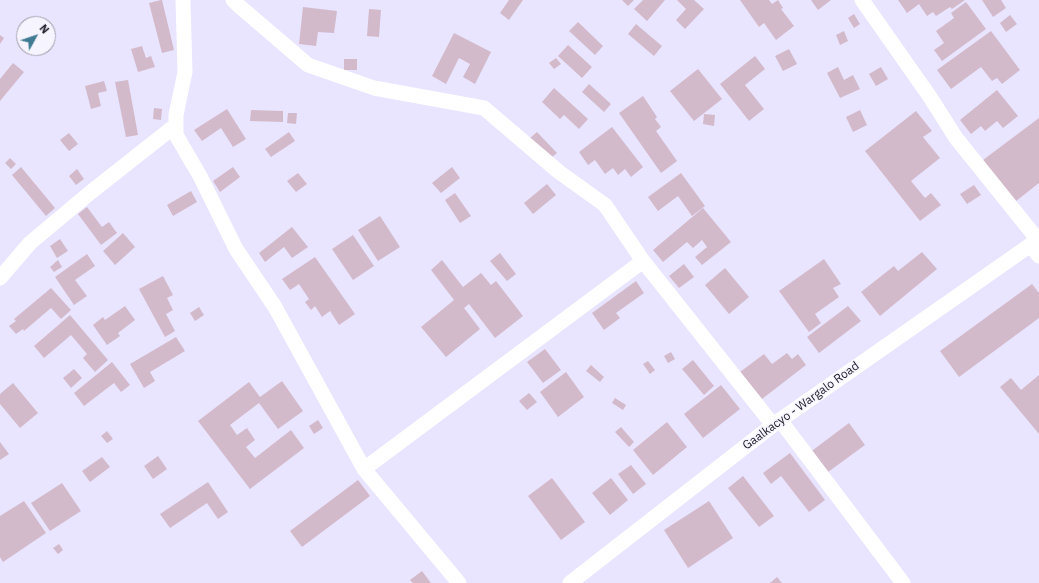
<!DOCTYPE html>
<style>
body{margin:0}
#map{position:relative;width:1039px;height:583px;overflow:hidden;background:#e9e4ff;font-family:"IBM Plex Sans",sans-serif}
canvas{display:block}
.north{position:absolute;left:16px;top:16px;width:40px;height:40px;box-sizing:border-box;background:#f6f4ff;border:1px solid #9f9da8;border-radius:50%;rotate:50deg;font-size:11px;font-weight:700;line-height:16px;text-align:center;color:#1d1b25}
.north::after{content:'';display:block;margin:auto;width:14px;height:18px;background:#3f7b93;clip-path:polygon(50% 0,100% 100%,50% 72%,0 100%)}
</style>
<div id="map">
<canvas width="1039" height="583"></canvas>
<div class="north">N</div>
</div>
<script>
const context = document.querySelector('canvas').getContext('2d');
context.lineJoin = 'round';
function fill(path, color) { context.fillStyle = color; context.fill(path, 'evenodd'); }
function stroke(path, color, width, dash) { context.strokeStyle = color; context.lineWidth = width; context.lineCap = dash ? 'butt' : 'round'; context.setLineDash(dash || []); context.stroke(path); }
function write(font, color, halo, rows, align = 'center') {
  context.font = font + ' "IBM Plex Sans",sans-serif'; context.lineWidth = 3; context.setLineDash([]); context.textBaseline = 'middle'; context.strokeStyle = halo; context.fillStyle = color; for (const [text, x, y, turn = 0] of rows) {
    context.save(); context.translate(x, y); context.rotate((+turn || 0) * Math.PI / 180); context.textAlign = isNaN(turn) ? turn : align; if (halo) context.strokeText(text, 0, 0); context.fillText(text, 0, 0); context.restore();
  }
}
const building = new Path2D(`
 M161,0H162L174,50L162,53L149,3Z
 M509,0H523L509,20L500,13Z
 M622,0H634L628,6Z
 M643,0H665L647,21L634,9Z
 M677,0H694L704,9L685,29L676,20L686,9Z
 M740,0H769L772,4L778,0L783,8L781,9L794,26L776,40L764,23L759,27Z
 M811,0H831L818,10Z
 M898,0H965L952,9L950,7L936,16L933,12L927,16L919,4L907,13Z
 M982,0H1001L1006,8L993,17Z
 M966,2L986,29L942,61L934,50L944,43L936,31L954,18L951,13Z
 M303,7L337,11L334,33L318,32L316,46L299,44Z
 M369,9L381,10L379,37L367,36Z
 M854,14L860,24L854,28L848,18Z
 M1010,15L1017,24L1006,32L1000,23Z
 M578,22L603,46L595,55L569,31Z
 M636,24L662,46L654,56L628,34Z
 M844,31L848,41L840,45L836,35Z
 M991,31L1020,70L1002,84L997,78L992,81L981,67L951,89L937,70Z
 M454,33L491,52L475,84L463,77L470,64L459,58L446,84L432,76Z
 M0,35L4,38L0,44Z
 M568,45L592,67L582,78L558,56Z
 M142,46L146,58L151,56L155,67L138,72L131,49Z
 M789,49L797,64L783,71L775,56Z
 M755,56L765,69L745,85L764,109L749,121L720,84Z
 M556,58L561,64L554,69L549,63Z
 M344,59H357V70H344Z
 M13,63L24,72L0,101V79Z
 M838,67L844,80L853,75L860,89L840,98L827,73Z
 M881,67L888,79L876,86L869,74Z
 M698,69L722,99L694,121L670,91Z
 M128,80L138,135L126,137L115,82Z
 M104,81L107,91L98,93L101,106L91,109L85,86Z
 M589,84L611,104L604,112L582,92Z
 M554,88L588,119L579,129L564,115L560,119L542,102Z
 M997,90L1018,116L1003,128L997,121L985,131L981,126L971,134L960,120Z
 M643,96L657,117L655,119L661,127L656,131L677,161L661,173L619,113Z
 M154,108L162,109L161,120L153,119Z
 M227,109L246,139L233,147L221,128L202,141L194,130Z
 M251,110L283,111V122L250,121Z
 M860,110L867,125L853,132L846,117Z
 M916,111L932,131L923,137L940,158L911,181L925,198L931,193L941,205L920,221L865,151Z
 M288,113H297L296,124L287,123Z
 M704,114L715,115L714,126L703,124Z
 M1039,118V183L1011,205L979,163Z
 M612,127L643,167L631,177L625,169L618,175L613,168L605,174L595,160L588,165L579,152Z
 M289,132L295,141L271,157L265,149Z
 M537,132L557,153L549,160L530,138Z
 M69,133L78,144L69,151L60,140Z
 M10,158L16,164L11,169L5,163Z
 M21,167L55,208L46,216L12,175Z
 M233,167L240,177L220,192L213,181Z
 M452,167L460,178L441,193L432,183Z
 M77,169L84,179L76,185L69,176Z
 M298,173L307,184L296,192L287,181Z
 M681,173L705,206L692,216L678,196L658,211L648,197Z
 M547,184L556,195L533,214L524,203Z
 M974,185L981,195L967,204L960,194Z
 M191,191L197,202L173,216L167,205Z
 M455,193L471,216L460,223L445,200Z
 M87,207L102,227L109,222L117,233L101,245L78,214Z
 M703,208L731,242L702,265L695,257L707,247L702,240L693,248L687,242L663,262L653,250Z
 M380,216L400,247L378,261L358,230Z
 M292,227L308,247L292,258L284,247L265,262L259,253Z
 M123,233L135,247L115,265L103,251Z
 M353,235L374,266L353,280L332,249Z
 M60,239L68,251L57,258L50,246Z
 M922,252L937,269L880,316L861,292L894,266L898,271Z
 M500,253L516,274L507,281L490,261Z
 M87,254L95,266L75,280L87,296L74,305L55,277Z
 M315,257L355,314L339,325L330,311L322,317L315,306L311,310L305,302L309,299L299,284L290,290L282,279Z
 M824,259L841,284L833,288L839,297L815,314L821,323L809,332L779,291Z
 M58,260L62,267L54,272L50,267Z
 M442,260L463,287L481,273L491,285L496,281L523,316L495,338L469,304L464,308L480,329L446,357L421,327L454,300L431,270Z
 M684,264L694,277L679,288L669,276Z
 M725,268L749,297L729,314L705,285Z
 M163,276L173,295L167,298L173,310L166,314L175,331L165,337L139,289Z
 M636,281L644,293L616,313L620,318L604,330L592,313Z
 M1032,284L1039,293V318L959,377L940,351Z
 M51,288L71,310L61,319L51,308L24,331L23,329L16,334L9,326L16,321L14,319Z
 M125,306L135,320L118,333L120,336L107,345L93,325L103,317L105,320Z
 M848,306L861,321L819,353L807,337Z
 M199,307L204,315L195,321L190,313Z
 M70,315L108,360L95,372L83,358L87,354L71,335L44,358L34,346Z
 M176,337L185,351L150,372L155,381L144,388L130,364Z
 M545,349L561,370L543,383L527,362Z
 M671,352L675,359L668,363L664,356Z
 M787,353L792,359L798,354L806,365L762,399L740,372L764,354L772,364Z
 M693,360L714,386L704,395L682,369Z
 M648,361L655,370L650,374L643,364Z
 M112,362L130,385L121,392L114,383L84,406L74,393Z
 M591,365L604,377L600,382L586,371Z
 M74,369L82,378L71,388L63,378Z
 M566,372L584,397L558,417L540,392Z
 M1039,375V434L1000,387L1011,378L1021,390Z
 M282,381L303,411L278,429L259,403L230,425L237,435L247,428L255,440L246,447L255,458L291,430L304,448L250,489L198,421L249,382L260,397Z
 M13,383L38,413L20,428L0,404V394Z
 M721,385L740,409L703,438L684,414Z
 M529,393L537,402L527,410L519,401Z
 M615,398L626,405L623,410L612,403Z
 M318,420L323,428L314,434L309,426Z
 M667,422L687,447L653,475L633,450Z
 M849,423L865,445L824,475L809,453Z
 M621,427L634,442L629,447L615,432Z
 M107,431L113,439L107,443L101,436Z
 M0,442L9,454L0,460Z
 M790,453L825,500L809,512L781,476L771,484L763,473Z
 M158,456L167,469L153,479L144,466Z
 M102,457L110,467L90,482L82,471Z
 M631,465L646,484L633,494L618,474Z
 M743,476L774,516L759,527L728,488Z
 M552,478L585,522L561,540L528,496Z
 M611,478L628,500L610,515L592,493Z
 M358,480L370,496L302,547L290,531Z
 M208,482L228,512L218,519L207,503L170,528L160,514Z
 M62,483L81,511L50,531L31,503Z
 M24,501L46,533L3,562L0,557V516Z
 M709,501L733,538L688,568L664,530Z
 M59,544L63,550L58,554L53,548Z
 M422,571L431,583H413L410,580Z
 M777,577L782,583H770Z`);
const street = new Path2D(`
 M183,0L185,72L176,115V135L200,176L236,249L275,307L364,469L459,583
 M233,0L238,5L308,65L374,88L484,108L559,172L605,205L643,261L773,425
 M862,0L930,97L956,138L1038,240
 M1030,245L1039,256
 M0,278L30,243L91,192L176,125
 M780,420L903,583
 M364,469L643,261
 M570,583L773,425L1039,239`);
const streetNames = [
 ["Gaalkacyo - Wargalo Road",801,406,-36]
];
fill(building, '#d3bacb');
stroke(street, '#fff', 15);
write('12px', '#1d1b25', '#f6f4ff', streetNames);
</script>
